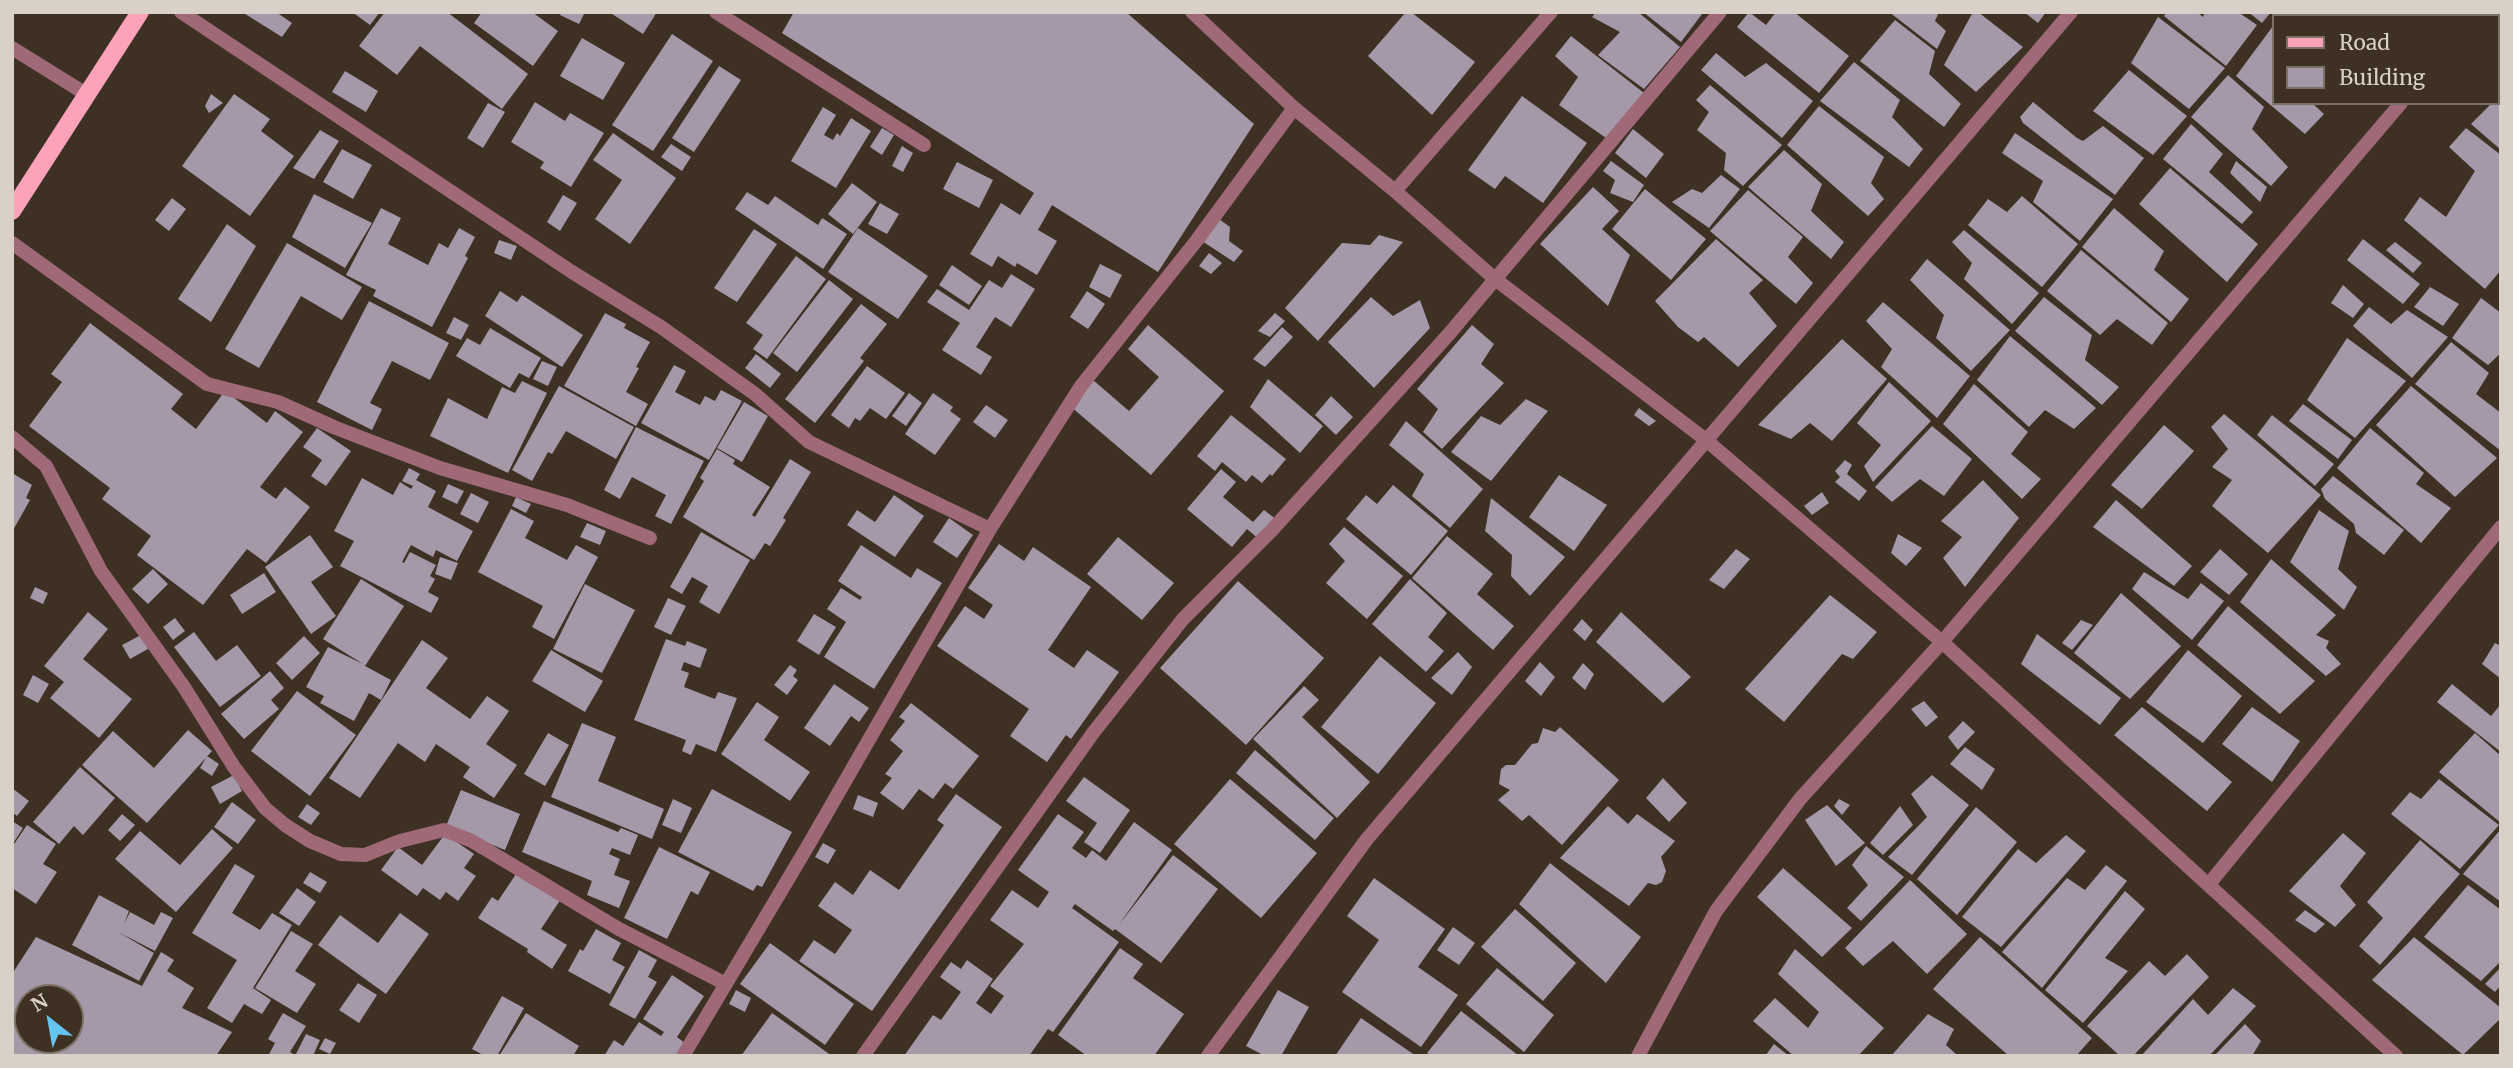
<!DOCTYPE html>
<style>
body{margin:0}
#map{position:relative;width:2513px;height:1068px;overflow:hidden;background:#3e3123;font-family:Merriweather,serif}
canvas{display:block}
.frame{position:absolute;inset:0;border:14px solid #d9d1c8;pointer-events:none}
.legend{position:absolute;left:2272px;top:14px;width:228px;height:91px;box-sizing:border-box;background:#3e3123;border:2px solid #7c7165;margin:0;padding:9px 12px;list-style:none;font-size:21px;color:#d9d1c8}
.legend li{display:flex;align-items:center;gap:14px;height:35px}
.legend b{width:35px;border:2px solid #7c7165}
.north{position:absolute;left:14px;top:984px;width:70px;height:70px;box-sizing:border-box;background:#3e3123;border:2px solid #7c7165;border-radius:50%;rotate:329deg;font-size:19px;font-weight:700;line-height:28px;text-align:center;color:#d9d1c8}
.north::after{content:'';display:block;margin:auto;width:24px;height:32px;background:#67c4f0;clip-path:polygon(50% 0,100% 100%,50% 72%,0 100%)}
</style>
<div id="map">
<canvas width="2513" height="1068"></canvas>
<div class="frame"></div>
<ul class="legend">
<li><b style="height:9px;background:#fca3ba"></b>Road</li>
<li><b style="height:19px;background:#a598a9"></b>Building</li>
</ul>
<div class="north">N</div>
</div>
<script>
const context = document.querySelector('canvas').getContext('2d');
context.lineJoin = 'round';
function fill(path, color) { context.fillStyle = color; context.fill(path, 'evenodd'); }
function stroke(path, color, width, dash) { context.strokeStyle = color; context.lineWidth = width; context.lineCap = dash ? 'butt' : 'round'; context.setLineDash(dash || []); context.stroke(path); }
const building = new Path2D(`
 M242,12H276L292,23L282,37Z
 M352,12H380L370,25Z
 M385,12H447L528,74L502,109L420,46L397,75L359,46Z
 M482,12H532L558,31L533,66L474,23Z
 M562,12H585L579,24L560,15Z
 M609,12H657L643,34Z
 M794,12H1126L1254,124L1158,272L1052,205L1038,230L1057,241L1037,275L1017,263L1015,267L998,256L992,267L970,254L1001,203L1020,215L1034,193L782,33Z
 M1406,12H1411L1475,62L1432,115L1368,56Z
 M1596,12H1638L1680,47L1644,89L1598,55L1620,32L1592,17Z
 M1643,12H1700L1702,14L1681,42Z
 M1749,12L1766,25L1776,12H1794L1849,56L1819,93L1737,27Z
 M1889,12H1939L1935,21L1946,31L1937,49Z
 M1973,12H1978L2023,47L1976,92L1944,65Z
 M2024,12H2046L2038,23Z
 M2167,12H2197L2203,17L2205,12H2238L2257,25L2226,66L2164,16Z
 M2248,12H2271L2262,23Z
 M2351,12H2427L2424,16H2348Z
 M2158,17L2225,68L2189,109L2131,63Z
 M1895,20L1935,51L1929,74L1961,104L1944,127L1860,61Z
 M2273,26V103H2312L2324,114L2305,134L2236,76Z
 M672,34L713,61L653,151L612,125Z
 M1571,36L1644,93L1606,138L1559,105L1578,77L1555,56Z
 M582,38L625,63L603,100L560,76Z
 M1716,53L1745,77L1766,63L1813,101L1782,138L1701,70Z
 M1854,62L1900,100L1892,117L1923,149L1909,167L1820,101Z
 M719,66L741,80L694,152L672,138Z
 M2129,70L2187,116L2153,155L2093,111Z
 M345,71L378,91L366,112L332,92Z
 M2228,75L2264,107L2252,129L2288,167L2271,186L2191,117Z
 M1710,85L1782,145L1743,186L1724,170L1726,153L1697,130L1709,112L1696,100Z
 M211,94L223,103L209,113L205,106Z
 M234,94L270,119L261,131L294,156L250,216L182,166Z
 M2501,94V150L2471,124L2492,103H2497V98Z
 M1522,96L1587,143L1543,203L1505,176L1495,189L1468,170Z
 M535,102L565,121L570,113L604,133L571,187L540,168L544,162L511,142Z
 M2033,102L2077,138L2083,141L2103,126L2144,158L2115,195L2023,123L2020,117Z
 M488,103L505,112L483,148L467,138Z
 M1819,106L1884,157L1871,183L1884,199L1868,216L1787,145Z
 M823,107L836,115L824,135L833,140L837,133L840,136L851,118L871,131L836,188L791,161Z
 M2191,124L2223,154L2209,172L2253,212L2242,224L2163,159Z
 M882,128L894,135L882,155L870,147Z
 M2466,128L2501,155V270L2485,289L2404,220L2420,197L2446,217L2475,171L2449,147Z
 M1633,129L1664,154L1646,178L1615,153Z
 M320,130L339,141L314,179L293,168Z
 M613,133L676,178L630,244L595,219L622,180L593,160Z
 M2015,133L2113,199L2080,241L2033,202L2043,181L2002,153Z
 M671,144L691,157L682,171L661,157Z
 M902,146L913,153L903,172L892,166Z
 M342,149L372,165L353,199L323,182Z
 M1784,150L1822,184L1811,211L1844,242L1831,259L1748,187Z
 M1611,161L1644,185L1633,202L1610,193L1615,180L1603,171Z
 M2236,161L2267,187L2260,202L2230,173Z
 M957,162L993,180L979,208L943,189Z
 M2170,168L2258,244L2227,282L2139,204Z
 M1721,175L1740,189L1709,228L1672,202L1692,189L1702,193Z
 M852,183L877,202L853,234L828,214Z
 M1593,187L1619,211L1602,229L1630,255L1608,306L1540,244Z
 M1645,189L1706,239L1671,280L1612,229Z
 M1748,190L1803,237L1788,257L1813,283L1796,304L1710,231Z
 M747,192L768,205L775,196L818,225L822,218L847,234L823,269L735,209Z
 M314,194L372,223L345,268L292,237Z
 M563,195L577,203L560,231L547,222Z
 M2022,196L2078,244L2042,287L1968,225L1988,199L2007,212Z
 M172,198L186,209L169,231L155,220Z
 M880,203L899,214L887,234L868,224Z
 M381,208L401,218L388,244L428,265L439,243L448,248L459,228L475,237L465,256L468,258L432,327L373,296L376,290L346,275Z
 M2114,208L2164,251L2154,270L2189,299L2171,322L2082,247Z
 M1219,219L1230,227L1229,241L1243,251L1234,262L1202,241Z
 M227,224L256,246L211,322L178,299Z
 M858,228L928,276L898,319L828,272Z
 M754,229L777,244L737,302L714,288Z
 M1964,230L2039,293L2012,324L1964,279L1972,263L1952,242Z
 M1379,235L1403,242L1318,341L1285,308L1342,243L1370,245Z
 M1716,239L1763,280L1749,293L1777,326L1738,367L1704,337L1698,342L1678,327L1655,301Z
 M2363,239L2420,284L2403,304L2347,260Z
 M499,240L517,246L511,260L494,253Z
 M2395,242L2422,263L2413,273L2386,250Z
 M287,243L362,287L342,320L301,296L259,368L225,349Z
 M2081,250L2168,323L2152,345L2117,319L2100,335L2047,291Z
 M1209,253L1222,263L1211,274L1199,266Z
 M796,256L826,279L767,359L753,349L763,335L746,323Z
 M1927,259L2010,330L1971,371L1936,338L1944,315L1910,280Z
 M1100,264L1122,275L1110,298L1089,287Z
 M952,265L982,286L969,305L939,285Z
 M1011,274L1035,289L1011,327L995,317L976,347L992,357L981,375L942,350L960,323L927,302L937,289L969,310L989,280L1002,288Z
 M829,280L853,299L797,372L773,353Z
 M2343,285L2364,304L2353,318L2331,303Z
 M2430,287L2459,304L2443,326L2414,307Z
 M500,291L517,302L522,295L583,335L562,367L485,316Z
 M1087,291L1105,304L1088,329L1070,317Z
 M1371,297L1393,316L1420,300L1430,328L1374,388L1328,342Z
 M2044,297L2092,335L2085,360L2119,387L2102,405L2015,331Z
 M2481,298L2501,313V353L2488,365L2452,338Z
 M369,301L449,343L430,380L392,361L370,403L382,409L372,430L317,402Z
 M1883,302L1970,376L1937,418L1881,367L1892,349L1866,321Z
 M861,304L887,324L860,358L864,361L815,423L785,399Z
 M2369,307L2391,324L2407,310L2448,337L2412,378L2353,326Z
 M605,313L626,324L624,328L650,342L636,367L639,368L626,392L648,404L636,426L564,386Z
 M1275,313L1285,321L1270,337L1258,331Z
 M454,317L469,325L461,340L446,333Z
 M90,323L183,394L171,409L196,429L225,391L267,423L275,411L303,432L260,487L276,499L285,487L310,507L266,563L247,549L203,605L137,555L151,536L102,499L110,488L29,426L62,382L51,374Z
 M1148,325L1224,391L1151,475L1070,406L1093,380L1129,411L1159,377L1128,349Z
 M1472,325L1494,344L1481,364L1504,383L1442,449L1423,432L1438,409L1417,389Z
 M1282,327L1293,337L1265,367L1253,359Z
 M490,328L541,358L529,378L519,373L510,388L456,356L467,338L480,345Z
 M2010,336L2096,408L2074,429L2045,410L2029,427L1977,380Z
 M2347,338L2406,381L2355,438L2307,400Z
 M1842,339L1887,379L1832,441L1810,423L1791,439L1758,425Z
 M2451,342L2489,373L2476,394L2501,413V451L2415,384Z
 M756,354L781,374L770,388L745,368Z
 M542,361L557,367L548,386L533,379Z
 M674,365L686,371L675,392L700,405L705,396L715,401L721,390L742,401L709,460L641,423Z
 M867,366L905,393L886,419L870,408L860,421L855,418L849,428L831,415Z
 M1268,379L1323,426L1300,453L1250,407Z
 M522,381L547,393L508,473L430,436L448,398L487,419L502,387L515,393Z
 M1889,382L1931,421L1873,482L1864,466L1881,445L1857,423Z
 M1974,384L2028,432L2011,454L2041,479L2022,499L1943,424Z
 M559,386L634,427L616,459L566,431L552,454L548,452L532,481L512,470Z
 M2411,386L2497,458L2455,497L2376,425Z
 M909,393L922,403L906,426L892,416Z
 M933,393L953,407L950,411L961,419L935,455L905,434Z
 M1331,396L1353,417L1336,435L1315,415Z
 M1526,399L1548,411L1491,481L1451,452L1481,416L1500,425Z
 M744,402L768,416L742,462L717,448Z
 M2303,404L2352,440L2338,459L2289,421Z
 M986,405L1008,420L995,438L973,422Z
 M1639,408L1656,421L1649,426L1634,415Z
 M2224,414L2321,495L2268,553L2212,506L2232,480L2212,467L2228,449L2211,427Z
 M1231,415L1286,459L1272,476L1270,474L1262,483L1252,475L1246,482L1222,462L1215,471L1197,456Z
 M2272,415L2334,464L2315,486L2257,435Z
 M1406,421L1483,489L1450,528L1412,496L1424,474L1389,445Z
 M2164,425L2194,451L2142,509L2111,485Z
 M1932,426L1972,459L1944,496L1920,479L1892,502L1875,487Z
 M636,427L704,461L671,524L655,516L666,495L632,477L620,499L604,490Z
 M317,428L351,451L326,486L311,476L322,460L303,447Z
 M2370,428L2424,473L2416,484L2451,508L2421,543L2337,468Z
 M717,449L735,460L733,464L770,487L752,515L755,517L790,459L811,472L783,518L786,520L770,546L765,543L754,560L683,517L704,481L700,478Z
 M1845,460L1852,465L1847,474L1867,491L1859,501L1835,482L1840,477L1835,471Z
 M409,468L420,474L416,480L436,491L428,507L473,531L457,561L436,550L433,557L411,545L402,562L404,563L410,552L436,565L430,576L435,579L428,592L439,598L431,613L340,566L354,541L334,531L362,478L393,495L400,482L411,489L413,486L402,481Z
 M1221,469L1236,482L1223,497L1253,522L1264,510L1277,520L1260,540L1247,529L1232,547L1187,509Z
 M12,473L32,485L26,498L30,500L12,532Z
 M1559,475L1607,505L1574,551L1529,517Z
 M2333,476L2404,530L2384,555L2356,533L2354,524L2325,499L2321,489Z
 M1983,480L2019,518L1965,587L1943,558L1962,537L1941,521Z
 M448,484L464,491L457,504L442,497Z
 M1393,485L1448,531L1411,575L1346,519L1366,495L1377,504Z
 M1822,492L1829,503L1812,515L1804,506Z
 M471,493L489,502L478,523L460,514Z
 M894,495L924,516L895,557L847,525L857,510L875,522Z
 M516,497L531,504L526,513L512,506Z
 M1491,498L1565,557L1530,596L1511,576L1512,555L1485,531Z
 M2116,500L2192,566L2174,586L2093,527Z
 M511,509L534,521L525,538L567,560L576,545L598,557L554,639L532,627L543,606L478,572Z
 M2319,510L2349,531L2338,569L2357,587L2344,610L2290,562Z
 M949,518L973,535L957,558L933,542Z
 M587,523L606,531L600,545L580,537Z
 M1344,527L1403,576L1367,619L1326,583L1345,561L1329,544Z
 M701,532L750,560L719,614L699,602L708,586L692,577L682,594L670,587Z
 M1898,534L1922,548L1906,566L1891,553Z
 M310,535L333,567L311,582L336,616L311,634L265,567Z
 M1447,536L1493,574L1477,594L1514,626L1493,650L1412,578Z
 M1118,537L1174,583L1142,620L1087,574Z
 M999,544L1024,561L1033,547L1091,587L1048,650L1074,668L1087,650L1119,672L1071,739L1066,735L1047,762L1010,736L1029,709L937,646L965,606L984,619L993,605L968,588Z
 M861,545L911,578L917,568L942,583L874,689L824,657L846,622L827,609L841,588L860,600L862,597L838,581Z
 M1736,549L1750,559L1724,589L1709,580Z
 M2220,549L2248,574L2229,595L2200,572Z
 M440,557L458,563L451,580L435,574Z
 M2271,559L2336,615L2316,635L2329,641L2326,648L2341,664L2326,676L2240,602Z
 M153,569L168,584L148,604L132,589Z
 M2144,572L2188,599L2201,583L2224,601L2192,640L2132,589Z
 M264,573L276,592L242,614L230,595Z
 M361,579L404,606L365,666L391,680L381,700L369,693L354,721L320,703L324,696L306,687L328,647L363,664L323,639Z
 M1410,579L1447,613L1428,637L1444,651L1426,672L1372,624Z
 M1238,581L1324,658L1246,745L1160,668Z
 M585,584L635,610L602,673L553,649Z
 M35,587L48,593L43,604L30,598Z
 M2121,593L2181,646L2130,699L2074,653Z
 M1830,595L1877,632L1853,659L1842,654L1784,722L1745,689Z
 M668,598L686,606L671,635L654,627Z
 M2228,606L2315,681L2280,714L2197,645Z
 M88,612L108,629L83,659L132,699L99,738L50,698L64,682L44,666Z
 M1621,612L1691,677L1663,703L1596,642Z
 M814,614L836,627L819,655L797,641Z
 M175,618L185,631L173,640L163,627Z
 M1582,619L1593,630L1585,641L1573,630Z
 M2081,620L2093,625L2072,650L2062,643Z
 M194,632L216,661L237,645L261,676L220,707L174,647Z
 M2037,634L2121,698L2100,725L2021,664Z
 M141,635L148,649L130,659L122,645Z
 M304,636L320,653L292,680L276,663Z
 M666,639L685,646L687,641L707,649L700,668L684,662L681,670L689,673L684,687L715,699L718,692L737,698L716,752L696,744L691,755L682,751L686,740L634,720Z
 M422,640L448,658L426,688L470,719L487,696L509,711L486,744L517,765L494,798L463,777L470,767L436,744L425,762L398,743L360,798L329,778Z
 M2495,643L2501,646V679L2482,664Z
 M551,650L603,681L585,712L532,681Z
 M2188,650L2242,696L2203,743L2146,702Z
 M1458,652L1472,667L1452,695L1431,678Z
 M1380,656L1436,703L1378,774L1321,727Z
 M1540,662L1555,677L1541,696L1525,681Z
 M1583,663L1594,674L1585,690L1572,678Z
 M790,665L797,670L793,676L798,680L787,695L774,685Z
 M270,671L284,688L271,700L279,709L244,739L221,714Z
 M33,675L49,684L38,703L23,695Z
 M834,684L869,708L859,722L851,716L830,746L804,728Z
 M2452,684L2491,716L2501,704V752L2437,702Z
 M1304,686L1319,700L1302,717L1370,782L1337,818L1253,739Z
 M297,691L356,735L310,796L251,751Z
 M1924,701L1938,717L1926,727L1911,709Z
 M757,702L779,717L764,740L810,772L790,801L721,754Z
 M911,703L979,756L953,789L945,783L933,799L919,789L903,810L880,793L892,778L885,774L903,751L890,740L905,721L899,717Z
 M2142,707L2232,782L2207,811L2114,735Z
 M2252,707L2300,741L2272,782L2222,744Z
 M1963,721L1975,732L1958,750L1948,737Z
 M582,723L616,737L598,781L664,809L652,839L551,797Z
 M1560,727L1619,780L1562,845L1529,815L1522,821L1498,800L1510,790L1499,784L1501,769L1506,765H1515L1532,744L1538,743L1543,728L1555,732Z
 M188,730L212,751L147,823L82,765L113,731L154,768Z
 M548,733L569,745L545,786L524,774Z
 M2475,733L2501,756V823L2439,772Z
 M1965,747L1995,769L1982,790L1950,764Z
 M1255,750L1334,818L1315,840L1236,773Z
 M207,756L219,764L212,776L200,768Z
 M80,767L115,798L83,835L74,826L59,844L33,822Z
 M234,775L242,791L220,804L211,787Z
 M1932,775L1969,805L1912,875L1888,857L1927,817L1911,794Z
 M1084,777L1130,810L1100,853L1084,842L1097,823L1066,801Z
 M1663,778L1687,803L1669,822L1646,798Z
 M1230,779L1317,853L1261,918L1174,844Z
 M2439,779L2499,825L2460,869L2391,814L2410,792L2421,799Z
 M12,788L29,801L17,816L12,812Z
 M712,789L792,832L762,887L757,885L753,891L678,852Z
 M461,790L520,814L505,850L446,826Z
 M956,794L1002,827L872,1011L799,961L814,940L835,954L852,930L818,906L835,882L853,895L870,870L899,890L944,825L937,820Z
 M858,795L878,803L873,817L853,809Z
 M673,799L692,808L681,833L662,825Z
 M1839,799L1850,805L1842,815L1834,806Z
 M544,801L618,832L621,828L638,835L630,855L612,848L609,854L620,859L614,875L630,881L619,908L587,895L592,881L522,852Z
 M232,802L256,820L238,844L214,827Z
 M307,804L320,813L311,825L298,817Z
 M1827,805L1865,843L1836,866L1805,820Z
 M1608,806L1628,824L1637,814L1675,841L1661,857L1666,871L1662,882L1656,885L1648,883L1629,906L1560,858Z
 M1900,806L1913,825L1883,855L1870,843Z
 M1976,807L2017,842L1957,915L1917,879Z
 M122,814L135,825L120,841L108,830Z
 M1058,814L1084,832L1072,848L1086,858L1092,850L1106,861L1134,822L1172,850L1118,926L1173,855L1218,889L1161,963L1115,929L1113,931L1075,904L1072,908L1119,942L1053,1032L1048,1029L1029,1056H904L933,1015L941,1020L961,992L940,977L951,962L961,969L967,960L993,979L976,1003L991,1014L1004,996L990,986L1024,944L990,920L1012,890L1038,908L1049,892L1018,870Z
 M12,821L23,828L12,845Z
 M27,825L56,844L43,864L57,872L36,904L12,888V847Z
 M212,829L233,848L176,912L115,859L140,831L180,865Z
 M2501,829V902L2463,874Z
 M2343,833L2366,853L2340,886L2356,905L2335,927L2289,891Z
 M445,834L474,854L464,868L476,876L458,901L446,892L440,900L423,888L417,896L381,870L398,847L422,865Z
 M2066,835L2086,851L2001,947L1962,917L2018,849L2036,863Z
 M2420,840L2460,874L2380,965L2359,946L2383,918L2367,902Z
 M823,843L836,850L828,864L815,857Z
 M1866,846L1904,877L1861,921L1847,908L1868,885L1852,865Z
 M659,847L710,872L698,895L691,891L667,939L624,918Z
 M1550,863L1641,937L1606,983L1519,904Z
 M235,864L255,876L232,913L260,930L272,913L292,925L253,988L271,1000L262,1014L244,1004L232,1023L207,1008L237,960L192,933Z
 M2106,865L2127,881L2042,988L2002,952L2067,878L2085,890Z
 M1783,868L1852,928L1822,957L1757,897Z
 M518,871L561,899L541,929L567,945L552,969L527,952L528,949L478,918L492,897L498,901Z
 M310,872L327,882L320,893L303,883Z
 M1374,878L1445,929L1418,967L1458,995L1421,1047L1342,992L1379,940L1347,916Z
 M1910,880L1967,934L1927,974L1893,941L1863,966L1845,948Z
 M2468,885L2501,910V961L2481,981L2424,937Z
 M297,888L316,902L299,926L279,913Z
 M2125,891L2145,909L2105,958L2128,971L2083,1023L2045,990Z
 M99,895L129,911L124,924L130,912L154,925L161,912L173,918L155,951L118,932L154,953L139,981L72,945Z
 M1515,909L1576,963L1543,1001L1481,947Z
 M2305,910L2325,924L2315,933L2295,920Z
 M400,913L429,934L386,994L318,945L340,915L378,943Z
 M1453,927L1475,943L1459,965L1437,950Z
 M596,929L621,943L612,960L625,967L610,994L568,971L580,949L583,951Z
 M291,931L313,944L295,971L316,984L297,1013L255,988Z
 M36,937L142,986L161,952L174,960L167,971L194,988L182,1008L232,1032L216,1056H12V974ZM28,998H70V1040H28Z
 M1980,937L2092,1038L2076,1056H2009L1933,989Z
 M2414,937L2501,1008V1018L2463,1055L2372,980Z
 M770,943L854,1004L825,1045L740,984Z
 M1120,948L1143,964L1133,978L1184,1014L1154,1056H1087L1058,1035Z
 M1795,949L1884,1028L1858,1056H1794L1753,1021L1775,998L1808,1028L1819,1012L1778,974Z
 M639,950L657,960L648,977L657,982L635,1019L609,1005Z
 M2187,954L2209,977L2133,1056H2120L2087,1026L2149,961L2165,976Z
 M2501,967V985L2495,992L2485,984Z
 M1497,968L1554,1015L1524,1052L1466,1004Z
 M672,975L704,996L677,1037L686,1044L679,1056H604L614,1040L623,1046L639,1022L661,1036L664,1032L643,1019Z
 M358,983L377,995L359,1023L339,1010Z
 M2233,988L2256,1006L2209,1056H2141L2193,999L2208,1015Z
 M736,990L751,998L745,1012L729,1004Z
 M1278,990L1309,1007L1281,1056H1265L1246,1046Z
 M502,996L524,1008L497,1056H485L472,1049Z
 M1461,1011L1519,1056H1431L1427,1053Z
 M283,1013L306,1026L290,1052L296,1056H268L275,1043L268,1039Z
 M526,1013L579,1046L573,1056H499Z
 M772,1013L832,1056H741Z
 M1928,1014L1954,1029L1946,1045L1958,1056H1891Z
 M1361,1018L1416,1056H1335Z
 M2245,1024L2261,1041L2252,1056H2214Z
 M306,1034L320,1040L313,1056L296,1054Z
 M325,1038L336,1043L330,1054L319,1049Z
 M1774,1044L1789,1056H1765Z`);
const street = new Path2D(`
 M181,12L572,272L661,327L755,394L809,442L990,529
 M716,12L924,145
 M1192,12L1294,108L1395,191L1495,279L1706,440L1942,642L2396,1056
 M2476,16L2479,12
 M12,48L86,94
 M1395,191L1551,12
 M12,243L207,384L278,402L336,428L440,468L567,505L650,538
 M12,437L46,466L101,571L184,687L234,767L265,808L285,825L310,841L341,854L365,855L400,841L444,830L472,841L619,929L726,984
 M2209,884L2501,527
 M683,1056L809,844L990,529L1081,386L1197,240L1294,108
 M863,1056L1093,733L1183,619L1272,530L1449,334L1720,12
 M1208,1056L1367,839L2071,12
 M1638,1056L1716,911L1800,799L1942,642L2401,103`);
const primary = new Path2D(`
 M12,211L140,12`);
fill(building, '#a598a9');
stroke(street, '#9f6977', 14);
stroke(primary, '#fca3ba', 18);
</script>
